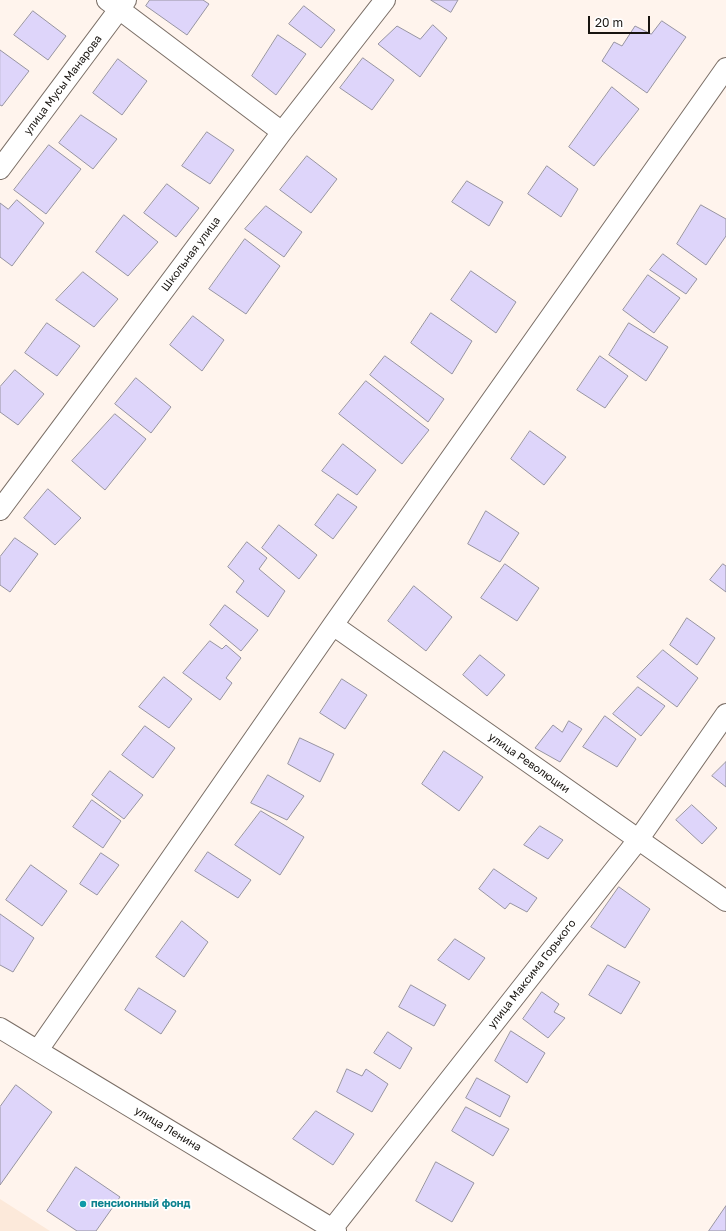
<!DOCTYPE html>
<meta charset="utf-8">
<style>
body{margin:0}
#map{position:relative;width:726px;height:1231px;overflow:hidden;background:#fff4ed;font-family:"Golos Text",sans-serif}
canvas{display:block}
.scale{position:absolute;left:588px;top:16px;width:62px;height:18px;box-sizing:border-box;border:2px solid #181410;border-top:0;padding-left:5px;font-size:12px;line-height:14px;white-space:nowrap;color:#181410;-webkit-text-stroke:3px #fff;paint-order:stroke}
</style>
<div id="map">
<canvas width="726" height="1231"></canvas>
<div class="scale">20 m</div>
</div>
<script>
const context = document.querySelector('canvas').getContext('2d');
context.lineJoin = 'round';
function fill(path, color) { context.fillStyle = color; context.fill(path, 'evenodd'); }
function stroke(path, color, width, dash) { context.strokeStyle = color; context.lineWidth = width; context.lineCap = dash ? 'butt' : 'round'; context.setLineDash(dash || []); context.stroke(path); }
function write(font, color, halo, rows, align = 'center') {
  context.font = font + ' "Golos Text",sans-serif'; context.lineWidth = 3.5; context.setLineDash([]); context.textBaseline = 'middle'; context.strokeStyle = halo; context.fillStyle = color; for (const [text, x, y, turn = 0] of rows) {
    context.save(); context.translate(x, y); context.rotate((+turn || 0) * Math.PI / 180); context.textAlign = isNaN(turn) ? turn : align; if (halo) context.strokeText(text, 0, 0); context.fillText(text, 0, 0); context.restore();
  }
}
const built = new Path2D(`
 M0,1199L50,1231H0Z`);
const building = new Path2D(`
 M150,0H203L209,4L187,35L146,6Z
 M431,0H458L451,12Z
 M304,6L335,30L321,48L289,24Z
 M33,11L66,36L48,60L14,35Z
 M662,21L686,37L647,93L602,61L614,42L622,46L635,26L651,34Z
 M433,25L447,38L420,77L378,44L397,26L420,39Z
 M278,35L306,54L276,95L252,76Z
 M0,50L29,71L2,106L0,105Z
 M363,58L394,80L372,110L340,88Z
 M118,59L147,81L122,115L93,93Z
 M612,87L639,109L594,166L569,147Z
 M81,115L117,139L93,169L59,143Z
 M207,132L234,150L210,184L182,166Z
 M49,145L81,169L46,214L14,190Z
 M307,156L337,179L311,213L280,190Z
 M547,166L578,189L561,217L528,194Z
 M467,181L503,202L489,226L452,202Z
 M167,184L199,208L176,237L144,213Z
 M17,200L44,223L12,266L0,257V203L8,209Z
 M701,205L726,219V236L706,265L677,244Z
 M266,206L302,232L284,257L245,229Z
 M124,215L158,242L128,276L96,252Z
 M245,239L280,266L246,314L209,289Z
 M663,254L697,279L686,294L650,270Z
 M471,271L516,302L496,333L451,300Z
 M83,272L118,299L94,327L56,300Z
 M648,275L680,298L654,333L623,310Z
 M431,313L472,341L452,374L411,343Z
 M193,316L224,340L202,371L170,345Z
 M47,323L80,346L57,376L25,353Z
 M629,323L668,347L646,381L609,355Z
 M385,356L444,399L428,422L370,375Z
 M600,356L628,376L605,408L577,390Z
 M15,370L44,394L18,425L0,412V387Z
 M136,378L171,407L151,433L115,404Z
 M366,381L429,430L402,464L339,414Z
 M115,414L146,439L105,490L72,461Z
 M530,431L566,457L544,485L511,459Z
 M343,444L376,470L357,495L322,471Z
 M48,489L81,518L55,545L24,518Z
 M338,494L357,507L333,539L315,525Z
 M486,511L519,533L500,562L468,544Z
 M279,525L317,555L299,579L262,548Z
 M15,538L38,554L10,592L0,585V557Z
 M247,542L267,558L259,569L285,591L268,617L236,592L244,581L228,567Z
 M505,564L539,588L517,621L481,598Z
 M723,564L726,566V592L710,580Z
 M414,586L452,617L426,651L388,621Z
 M225,605L258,630L241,651L210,625Z
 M687,618L715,638L697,665L670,645Z
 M210,641L222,649L226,645L241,658L226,678L232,683L220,700L183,673Z
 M663,650L698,678L677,707L637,677Z
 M480,655L505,675L487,696L463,675Z
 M164,677L192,699L169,728L139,707Z
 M342,679L367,695L345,729L320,713Z
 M638,687L665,706L641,736L613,714Z
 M605,716L636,739L617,767L583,747Z
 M569,721L582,729L560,762L535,748L553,725L562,732Z
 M145,726L175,748L153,778L122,755Z
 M300,738L334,754L320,782L288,764Z
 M444,751L483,777L459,811L422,784Z
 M726,762V787L712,776Z
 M110,771L143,795L124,819L92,795Z
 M268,775L304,796L287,820L251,803Z
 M92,800L121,821L103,848L73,827Z
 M692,805L717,828L702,844L676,820Z
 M261,811L304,837L280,875L235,845Z
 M540,826L563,840L548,859L524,845Z
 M208,852L251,880L238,898L195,871Z
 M101,853L119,865L97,895L80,884Z
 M31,865L67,891L42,926L6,900Z
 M494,869L537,898L527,912L510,903L505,909L479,889Z
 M619,887L650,909L625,948L591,927Z
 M0,914L34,938L13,972L0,965Z
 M182,921L208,942L184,977L156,957Z
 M455,939L485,958L469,980L438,960Z
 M608,965L640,982L621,1014L589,995Z
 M411,985L446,1005L434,1026L399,1007Z
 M139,988L176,1011L161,1034L125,1010Z
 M542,992L559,1004L554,1012L565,1018L548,1038L523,1019Z
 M511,1031L545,1053L527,1083L495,1061Z
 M388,1032L412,1048L400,1069L374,1053Z
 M347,1069L362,1076L366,1069L388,1084L372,1112L337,1092Z
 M477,1078L510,1096L500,1117L466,1098Z
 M16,1085L52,1112L0,1185V1107Z
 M466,1107L509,1129L493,1156L452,1131Z
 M316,1111L354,1134L333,1165L293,1139Z
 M436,1162L474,1183L452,1222L416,1201Z
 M76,1167L120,1197L96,1231H77L47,1211Z
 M726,1206V1231H709Z`);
const minor = new Path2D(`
 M107,0L282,132
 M0,169L126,0
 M0,510L282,132L385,0
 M333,625L726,901
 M0,1028L336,1231
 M38,1050L333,625L726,68
 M332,1229L638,840L726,714`);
const markers = [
 [83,1204,4,"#0f9aa8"]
];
const streetNames = [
 ["улица Мусы Манарова",63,85,-53],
 ["Школьная улица",191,254,-53],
 ["улица Революции",529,763,35],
 ["улица Максима Горького",532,974,-52],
 ["улица Ленина",168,1129,31]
];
const cultureNames = [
 ["пенсионный фонд",91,1204]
];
fill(built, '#fce9da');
fill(building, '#ded5fa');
stroke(building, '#9794a1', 1);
stroke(minor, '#7a6e66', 22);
stroke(minor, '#fff', 20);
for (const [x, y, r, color] of markers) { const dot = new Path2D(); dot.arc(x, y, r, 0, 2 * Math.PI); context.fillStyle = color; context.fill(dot); stroke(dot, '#fff', 1.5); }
write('11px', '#181410', '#fff', streetNames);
write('bold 11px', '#0d838f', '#fff', cultureNames, 'left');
</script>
